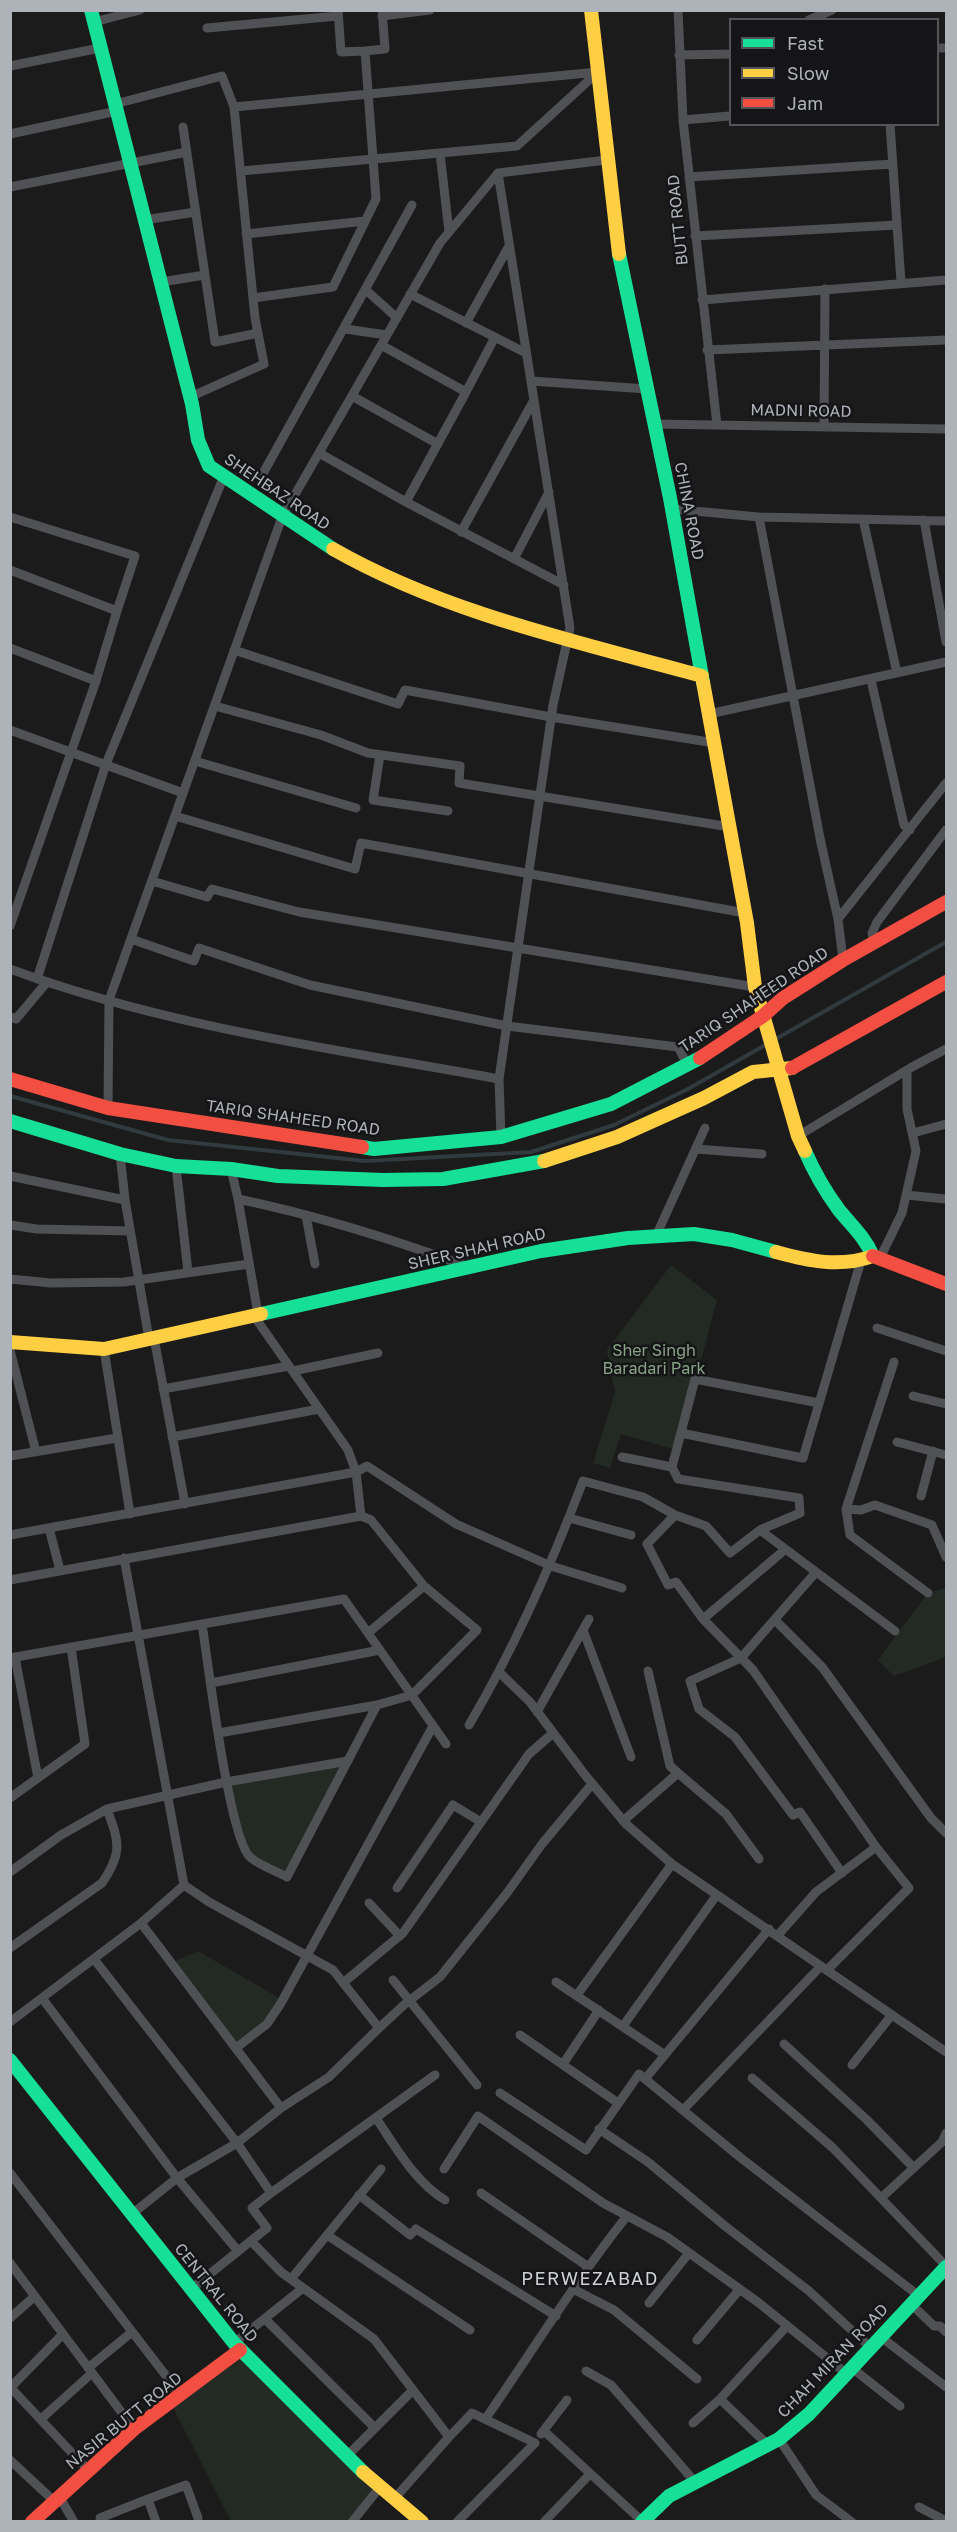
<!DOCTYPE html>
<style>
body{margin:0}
#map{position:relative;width:957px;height:2532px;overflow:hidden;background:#1b1b1b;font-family:"Golos Text",sans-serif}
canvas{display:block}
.frame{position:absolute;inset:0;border:12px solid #aeb3ba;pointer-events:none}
.legend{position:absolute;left:729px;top:18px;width:210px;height:108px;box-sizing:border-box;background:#151517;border:2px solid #525458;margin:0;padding:8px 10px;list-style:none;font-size:18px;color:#aeb3ba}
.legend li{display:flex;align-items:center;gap:12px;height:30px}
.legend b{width:30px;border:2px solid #525458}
</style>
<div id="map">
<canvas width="957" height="2532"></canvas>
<div class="frame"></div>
<ul class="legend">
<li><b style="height:8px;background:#16e098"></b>Fast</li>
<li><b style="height:8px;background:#ffcf43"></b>Slow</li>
<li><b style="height:8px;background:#f24e42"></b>Jam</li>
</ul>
</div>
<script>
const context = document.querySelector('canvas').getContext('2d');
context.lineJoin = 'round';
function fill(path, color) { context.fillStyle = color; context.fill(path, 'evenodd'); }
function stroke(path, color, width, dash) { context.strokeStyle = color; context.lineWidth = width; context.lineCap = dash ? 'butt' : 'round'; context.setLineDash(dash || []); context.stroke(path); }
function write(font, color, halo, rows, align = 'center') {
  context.font = font + ' "Golos Text",sans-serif'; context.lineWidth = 5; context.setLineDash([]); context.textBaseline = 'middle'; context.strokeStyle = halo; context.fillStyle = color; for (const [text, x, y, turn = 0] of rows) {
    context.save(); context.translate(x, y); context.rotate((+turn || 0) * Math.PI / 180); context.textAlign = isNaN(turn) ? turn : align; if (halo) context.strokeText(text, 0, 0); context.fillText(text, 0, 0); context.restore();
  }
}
const green = new Path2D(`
 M671,1265L717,1300L677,1450L621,1434L610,1468L593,1463L615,1392L607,1350Z
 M946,1588V1657L894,1676L878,1660L928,1593Z
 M348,1761L290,1874L250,1857L226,1782Z
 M198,1951L283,2000L267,2024L236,2048L171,1963Z
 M240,2350L380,2487L352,2521H231L170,2402Z`);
const stream = new Path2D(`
 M10,1096L168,1140L365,1161L531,1152L614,1125L688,1089L946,942`);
const street = new Path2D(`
 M338,10L341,52L365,51
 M678,10L683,120L717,425
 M382,16L430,10
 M809,20L832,10
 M94,22L140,10
 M207,28L338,16
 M938,48H946
 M679,55L730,54
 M10,66L100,48
 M115,104L222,76L234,107
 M683,120L730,116
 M890,124L901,282
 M183,127L215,342L258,333
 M10,134L117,111
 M440,153L449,232
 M241,171L517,146L598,72
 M498,173L570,628L553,705L499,1079L501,1137
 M689,177L893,164
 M10,187L187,152
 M144,220L196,212
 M246,234L365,221
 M695,236L897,225
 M161,282L205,275
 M366,290L397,318
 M410,294L526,353
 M253,298L333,287L376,199L365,51L385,49L382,10
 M702,300L946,280
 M466,323L509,246
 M345,329L387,335
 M707,350L946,340
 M531,381L647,389
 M466,392L495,337
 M352,396L438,444
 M190,397L264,364L255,318L234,107L598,72
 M655,424L946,429
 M824,427L825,289
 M319,453L406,502L466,392L381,345
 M261,477L412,205
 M406,502L564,585
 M672,509L759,517L946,521
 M10,517L135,556L117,611
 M759,517L821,843L838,919L843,960
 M863,519L897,673
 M924,520L946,642
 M461,532L534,400
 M514,559L549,492
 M10,570L117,611L96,681
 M10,648L96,681L10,926
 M234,650L398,704L405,690L551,717L715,743
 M871,680L904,825L910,830
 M215,706L321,735L368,753L460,766L459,783L730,827
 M709,714L946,662
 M10,730L183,793
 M380,755L373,800L448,811
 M195,761L356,808
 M175,816L355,869L361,843L745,913
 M152,881L207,897L212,889L299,912L755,987
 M838,919L946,783
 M131,939L194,961L199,948L310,985L507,1026L678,1047L688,1066
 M874,943L872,933L877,922L946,830
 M10,969C167,1027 336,1049 499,1079
 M37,979L106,764L224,476
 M10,1017L16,1019L47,982
 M108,1108L109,1000L282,517L440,243L498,173L607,160
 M913,1133L946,1124
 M798,1136L912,1067L946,1049
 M696,1149L762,1154
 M120,1154L125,1200L149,1339
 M176,1166L188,1272
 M231,1169L238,1199C315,1215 392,1239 466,1266
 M10,1176L125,1200
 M906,1195L946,1199
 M238,1199L258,1314
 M306,1216L315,1264
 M10,1225L37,1229L130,1231
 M656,1236L705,1128
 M879,1260L902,1213L916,1151L907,1109V1070
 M10,1279L51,1283L124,1282L249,1264
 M254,1316L348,1450L356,1472L367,1466L456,1524L551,1566L622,1588
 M877,1328L946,1351
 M154,1338L185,1504
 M104,1349L130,1514
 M10,1350L36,1452
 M894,1362L846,1509L861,1510L875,1505L932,1525L946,1557
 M293,1371L378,1353
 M163,1389L289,1366
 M913,1396L946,1404
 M681,1433L803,1458L860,1264
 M172,1437L319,1409
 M897,1442L946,1455
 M10,1456L117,1438
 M622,1457L672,1467L695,1379L819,1403
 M921,1496L933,1451
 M846,1509L850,1535L928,1593
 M675,1515L647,1544L668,1585L676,1582L703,1619L781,1553
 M361,1516L371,1520L424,1586
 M569,1518L631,1535
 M49,1528L60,1570
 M760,1530L895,1631
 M10,1535L356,1472L361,1516L10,1580
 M124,1558L184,1885
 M816,1572L741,1658L690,1681L699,1709L735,1737L793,1815L800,1812L842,1873
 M703,1619L753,1670L876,1847
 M775,1620L822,1667L931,1818L946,1833
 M202,1624C208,1662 229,1838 250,1857C260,1866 276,1871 287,1877L377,1705
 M583,1630L631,1757
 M368,1633L424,1586L477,1630L415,1692
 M15,1657L38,1778
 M10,1658L344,1599L446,1744
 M500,1673L530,1702L585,1775L626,1824L672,1864L946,2052
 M211,1683L380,1650
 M537,1712L589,1619
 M469,1725C515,1647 551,1566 583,1481L643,1497L675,1515L706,1526L730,1553L760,1530L800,1513L799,1498L678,1479L672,1467
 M219,1733L377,1705L412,1695
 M678,1773L726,1814L759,1859
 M10,1798L85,1744L71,1647
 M623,1821L678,1773L670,1766L648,1671
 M10,1872L61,1835L107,1809L226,1782L348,1761
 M397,1888L453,1805L481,1822
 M369,1903L400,1936
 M141,1923L281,2108
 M778,1935L816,1892L876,1847L909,1888L827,1970
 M10,1948L102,1883C123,1852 119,1842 107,1809
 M94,1959L237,2143L271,2193L435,2075
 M393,1980L477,2085
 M556,1982L665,2055
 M343,1983L403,1933L529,1754L553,1733
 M577,1995L672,1864
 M42,1998L177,2178L238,2251
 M10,2022L141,1923L184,1885L209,1902L333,1970L379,2028L329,2077L281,2108L237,2143L177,2178L132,2214
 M623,2026L716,1896
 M379,2028L405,2004L440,1977L507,1893L542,1844L592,1784
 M520,2035L618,2103
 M784,2044L867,2120L914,2168
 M236,2048L267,2024L281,2003L433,1726
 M563,2064L599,2010
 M852,2065L891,2016
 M752,2078L833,2148L946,2266
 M645,2079L769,1929
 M500,2093L586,2150L639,2074L741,2158L919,2296
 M683,2110L821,1966
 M376,2118C395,2146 415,2182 445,2200
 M599,2129L648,2162L725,2226L809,2291L871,2348
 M444,2169L478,2116L603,2203L667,2237L759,2303L847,2374
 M10,2173L180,2394
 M481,2193L587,2266
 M359,2195L410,2235L416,2229L556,2316
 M881,2198L942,2142L946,2133
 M327,2235L470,2330
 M251,2241L281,2272L374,2339L449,2437L394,2499
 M10,2263L134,2429
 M291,2279L381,2169
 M191,2289L267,2228L252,2208L271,2193
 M573,2289L614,2310L697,2379
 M649,2303L689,2253
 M911,2304L934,2326H940L946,2332
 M10,2318L35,2296
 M265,2319L375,2428
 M881,2337L946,2387
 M697,2340L739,2290
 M234,2343L303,2288
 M88,2368L132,2332
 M852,2368L900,2406
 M586,2371L611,2385L695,2482
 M10,2387L88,2470
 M11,2387L63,2334
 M486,2418C533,2350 576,2280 627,2216
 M41,2419L92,2373
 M693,2423L720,2399
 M544,2431L642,2521
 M541,2434L567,2400
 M449,2437L472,2413L535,2443L457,2522
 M779,2439L816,2495L852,2522
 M768,2445L720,2399L787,2326
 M346,2457L413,2390
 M10,2460L54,2501
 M59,2496L74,2522
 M148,2499L186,2485L198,2518
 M919,2507L946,2521
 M100,2518L148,2499L156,2522
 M352,2522L380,2487
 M544,2522L590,2474`);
const fast = new Path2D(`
 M91,10L192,404L198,440L209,466L333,549
 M619,254L670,498L703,682
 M10,1121L120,1154L176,1166L231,1169L278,1176L383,1180L443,1179L544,1161
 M362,1147L374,1149L501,1137L611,1104L700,1058
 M805,1151C814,1172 825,1191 839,1210C852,1226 864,1236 873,1256
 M261,1314L541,1251L628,1238L694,1234L732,1240L776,1252
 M10,2060L234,2343L363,2472
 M642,2522L669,2496L779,2439L809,2414L946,2267`);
const slow = new Path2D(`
 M591,10L619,254
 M333,549C445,613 578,642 702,676
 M703,682L747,923L755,987L798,1136L805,1151
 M544,1161L617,1137L704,1098L753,1072L792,1068
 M776,1252C809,1261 840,1268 873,1256
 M10,1342L104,1349L261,1314
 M363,2472L422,2522`);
const jam = new Path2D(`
 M700,1058L763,1016L783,998L843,960L946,902
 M792,1068L946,982
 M10,1079L108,1108L362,1147
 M873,1256L946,1284
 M32,2522L134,2429L240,2350`);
const streetNames = [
 ["BUTT ROAD",678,220,-96],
 ["MADNI ROAD",801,411,1],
 ["SHEHBAZ ROAD",277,492,34],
 ["CHINA ROAD",689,511,79],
 ["TARIQ SHAHEED ROAD",754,1000,-34],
 ["TARIQ SHAHEED ROAD",293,1118,8],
 ["SHER SHAH ROAD",477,1249,-13],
 ["CENTRAL ROAD",216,2293,51],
 ["CHAH MIRAN ROAD",833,2361,-46],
 ["NASIR BUTT ROAD",124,2421,-39]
];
const parkNames = [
 ["Sher Singh",654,1351],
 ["Baradari Park",654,1369]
];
const neighbourhoodNames = [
 ["PERWEZABAD",590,2279]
];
fill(green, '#232a23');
stroke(stream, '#313a3e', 4);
stroke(street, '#505154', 9);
stroke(fast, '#16e098', 14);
stroke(slow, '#ffcf43', 14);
stroke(jam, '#f24e42', 14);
write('16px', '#aeb3ba', '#151517', streetNames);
write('16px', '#88a386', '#151517', parkNames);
context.letterSpacing = '1.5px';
write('18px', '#ced2d7', '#151517', neighbourhoodNames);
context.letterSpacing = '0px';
</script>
